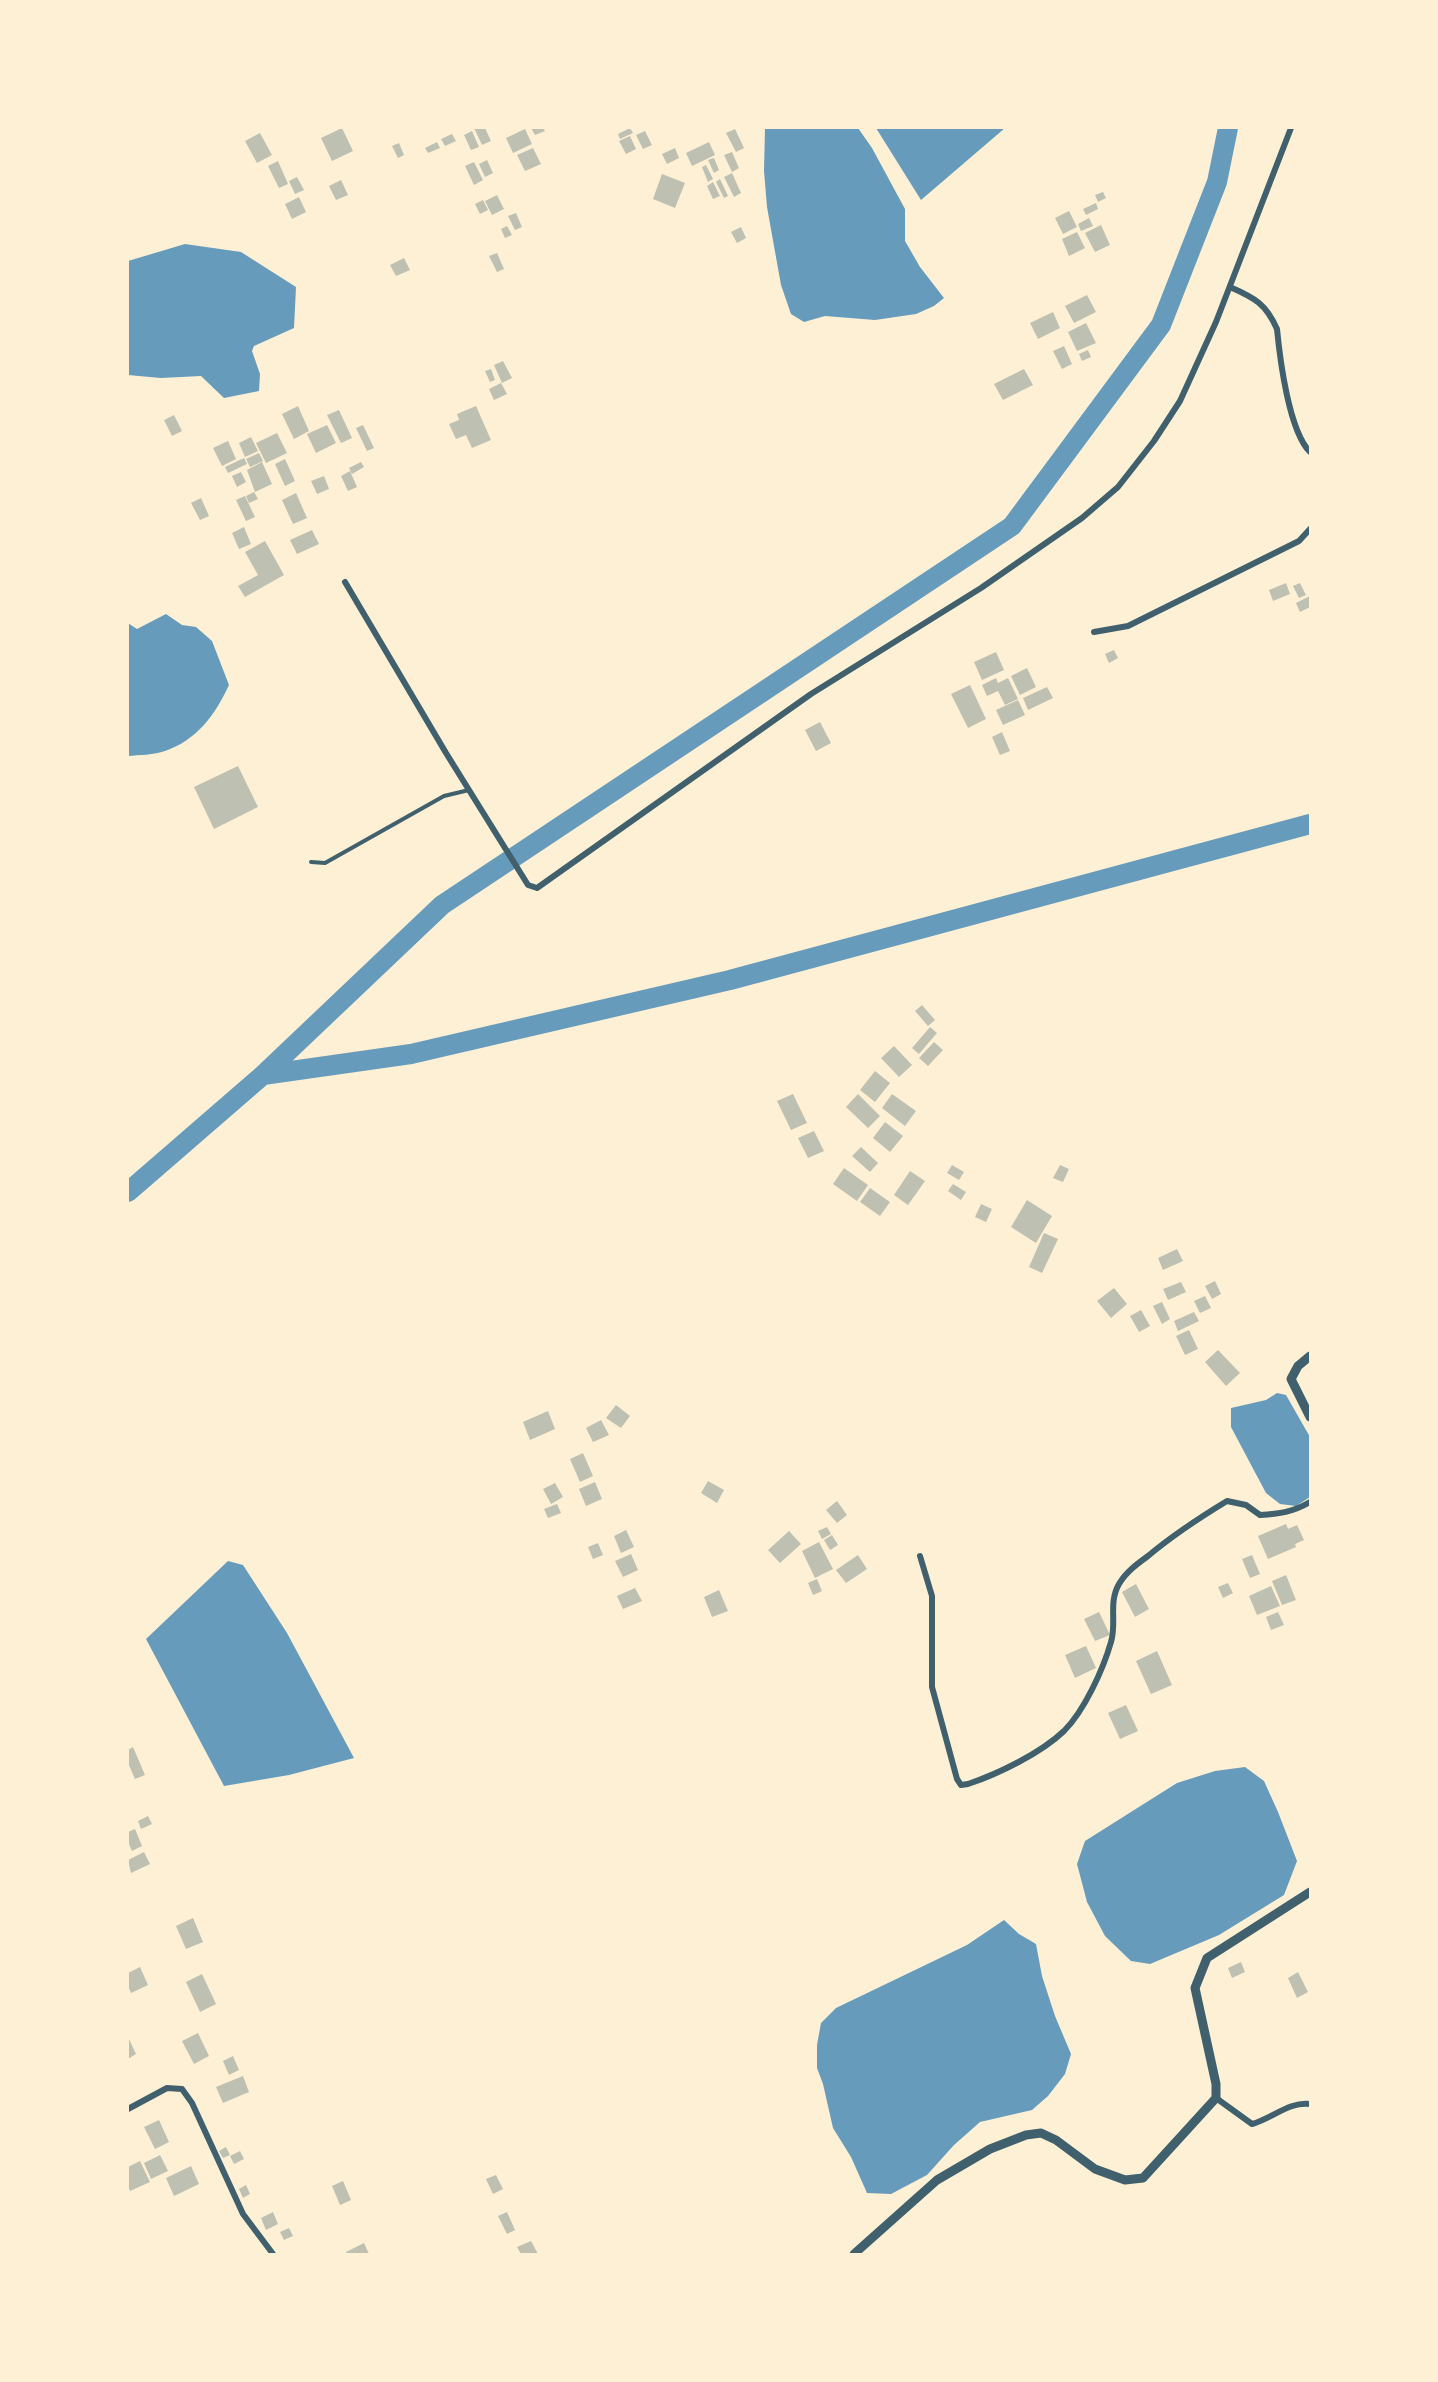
<!DOCTYPE html>
<style>
body{margin:0}
#map{position:relative;width:1438px;height:2382px;overflow:hidden;background:#fdf0d5;font-family:"Public Sans",sans-serif}
canvas{display:block}
.frame{position:absolute;inset:0;border:129px solid #fdf0d5;pointer-events:none}
</style>
<div id="map">
<canvas width="1438" height="2382"></canvas>
<div class="frame"></div>
</div>
<script>
const context = document.querySelector('canvas').getContext('2d');
context.lineJoin = 'round';
function fill(path, color) { context.fillStyle = color; context.fill(path, 'evenodd'); }
function stroke(path, color, width, dash) { context.strokeStyle = color; context.lineWidth = width; context.lineCap = dash ? 'butt' : 'round'; context.setLineDash(dash || []); context.stroke(path); }
const water = new Path2D(`
 M765,128H858L872,148L905,209V241L920,267L944,298L934,306L916,314L875,320L825,316L804,322L791,314L781,285L767,207L764,171Z
 M876,128H1005L921,200Z
 M185,244L241,252L296,287L294,328L254,346L252,351L260,374L259,391L224,398L201,376L161,378L128,375V261Z
 M166,614L182,625L196,627L212,641L229,685C215,715 197,740 165,751C154,755 139,755 128,756V623L137,629Z
 M1277,1393L1286,1395L1310,1437V1497L1296,1506L1280,1504L1266,1493L1231,1427V1408L1266,1400Z
 M228,1561L243,1565L287,1633L354,1758L289,1775L224,1786L146,1639Z
 M1245,1767L1264,1781L1278,1812L1297,1861L1284,1895L1219,1935L1150,1964L1131,1961L1105,1936L1087,1902L1077,1864L1085,1841L1177,1783L1215,1771Z
 M1004,1920L1019,1934L1036,1944L1042,1976L1055,2016L1071,2054L1065,2074L1048,2096L1032,2110L980,2122L954,2145L927,2175L891,2194L867,2193L851,2157L833,2128L823,2084L817,2068V2045L821,2023L836,2008L967,1945Z`);
const canal = new Path2D(`
 M263,1075L442,905L1012,526L1161,325L1217,182L1228,128
 M128,1192L263,1075L411,1054L730,980L1310,824`);
const building = new Path2D(`
 M342,128L353,151L332,161L321,138Z
 M474,128H485L491,141L482,145Z
 M531,128H543L545,131L535,135Z
 M630,128L633,133L620,139L618,134Z
 M525,129L532,144L513,153L506,138Z
 M735,129L744,148L736,152L726,133Z
 M472,131L479,147L471,150L464,135Z
 M645,131L652,145L643,149L636,135Z
 M260,133L272,155L257,163L245,141Z
 M452,134L456,141L445,146L441,139Z
 M630,136L636,149L626,154L619,141Z
 M437,142L440,148L428,153L425,148Z
 M709,142L715,155L692,166L686,153Z
 M399,143L404,155L398,158L392,146Z
 M533,148L541,164L525,171L517,155Z
 M675,148L679,158L667,164L662,154Z
 M732,152L739,168L732,172L724,155Z
 M714,158L719,170L714,173L708,160Z
 M487,160L493,173L485,177L479,164Z
 M278,161L288,184L279,188L268,166Z
 M474,162L483,180L474,185L465,166Z
 M706,165L713,179L708,182L702,167Z
 M732,173L741,193L734,197L724,177Z
 M662,174L685,183L675,208L653,199Z
 M297,177L304,190L295,194L289,181Z
 M720,179L728,196L724,198L716,182Z
 M341,180L348,195L336,200L329,186Z
 M713,182L720,196L713,199L707,186Z
 M1103,192L1106,198L1098,202L1095,195Z
 M497,195L504,209L492,215L485,201Z
 M299,197L306,212L292,219L285,204Z
 M483,200L488,210L480,214L475,204Z
 M1096,203L1098,209L1086,215L1083,209Z
 M1069,211L1077,227L1063,234L1055,218Z
 M516,213L522,227L515,230L508,216Z
 M1089,218L1093,226L1081,231L1078,224Z
 M1101,225L1110,245L1095,252L1085,233Z
 M507,226L512,235L505,238L501,229Z
 M741,227L746,238L737,243L731,232Z
 M1077,232L1085,248L1069,256L1062,239Z
 M497,253L504,269L497,272L489,256Z
 M404,258L410,270L396,276L390,265Z
 M1087,295L1096,312L1074,323L1065,306Z
 M1053,312L1060,328L1038,339L1030,323Z
 M1086,323L1096,343L1077,351L1068,332Z
 M1064,346L1072,364L1062,369L1053,351Z
 M1088,350L1091,357L1082,361L1079,354Z
 M503,361L512,378L502,383L494,365Z
 M491,369L495,380L490,382L485,371Z
 M1024,369L1033,385L1003,400L994,384Z
 M501,383L507,394L494,400L489,389Z
 M298,406L309,431L294,439L282,414Z
 M476,406L491,440L472,448L466,435L456,439L449,424L459,420L457,414Z
 M339,410L352,438L341,443L327,415Z
 M174,415L182,431L172,436L164,420Z
 M327,425L336,443L316,453L307,434Z
 M363,425L374,448L367,451L356,428Z
 M277,433L287,453L266,463L256,443Z
 M251,437L258,451L245,457L239,443Z
 M228,441L236,459L222,466L213,448Z
 M259,453L263,461L250,467L246,459Z
 M244,458L247,464L228,473L225,467Z
 M285,459L295,481L285,486L275,464Z
 M262,462L272,484L255,492L247,470Z
 M361,462L364,467L352,474L349,468Z
 M350,471L357,487L348,491L341,476Z
 M241,472L246,482L237,487L232,476Z
 M324,476L329,489L317,494L311,481Z
 M254,492L258,499L249,503L246,496Z
 M296,493L307,518L293,524L282,500Z
 M245,496L255,517L246,521L236,500Z
 M201,498L209,516L200,520L191,503Z
 M244,527L251,544L239,549L232,533Z
 M312,530L319,544L297,554L290,540Z
 M265,541L284,575L245,597L238,586L258,575L245,552Z
 M1286,583L1290,594L1273,601L1269,590Z
 M1300,583L1306,595L1299,598L1293,586Z
 M1310,596V607L1300,612L1296,603Z
 M1114,650L1118,658L1109,663L1105,654Z
 M996,652L1004,670L982,680L974,662Z
 M1027,668L1036,687L1020,695L1011,676Z
 M996,678L998,683L1008,678L1018,699L1005,705L998,691L987,696L982,685Z
 M970,685L986,719L968,728L951,694Z
 M1047,687L1053,698L1028,710L1023,698Z
 M1018,700L1025,715L1003,725L996,710Z
 M820,722L831,743L816,751L805,730Z
 M1002,732L1010,751L1000,755L992,737Z
 M238,766L258,807L214,829L194,787Z
 M922,1005L935,1020L928,1026L915,1011Z
 M930,1027L937,1033L919,1054L912,1048Z
 M934,1042L943,1050L928,1066L919,1058Z
 M894,1046L912,1065L899,1077L881,1058Z
 M875,1071L890,1083L875,1102L860,1090Z
 M793,1094L807,1123L791,1130L777,1101Z
 M858,1094L880,1116L868,1128L846,1107Z
 M892,1094L916,1111L905,1126L882,1108Z
 M885,1122L903,1136L890,1152L873,1138Z
 M814,1131L824,1151L808,1158L798,1138Z
 M861,1147L878,1163L870,1172L852,1156Z
 M952,1165L964,1172L959,1180L947,1173Z
 M1060,1165L1069,1169L1063,1182L1053,1178Z
 M844,1168L868,1185L857,1201L833,1184Z
 M910,1171L925,1181L908,1205L894,1195Z
 M953,1184L966,1192L961,1200L948,1191Z
 M870,1188L890,1202L880,1216L860,1202Z
 M1027,1200L1052,1216L1036,1243L1011,1227Z
 M981,1204L992,1209L986,1222L975,1217Z
 M1044,1233L1058,1239L1042,1273L1029,1267Z
 M1177,1249L1183,1261L1163,1270L1158,1258Z
 M1215,1281L1221,1294L1212,1299L1205,1286Z
 M1181,1282L1186,1292L1168,1300L1163,1289Z
 M1114,1288L1127,1304L1111,1318L1097,1301Z
 M1205,1296L1211,1308L1200,1313L1194,1301Z
 M1162,1302L1170,1319L1162,1324L1153,1306Z
 M1141,1310L1150,1326L1139,1332L1130,1316Z
 M1194,1312L1199,1321L1178,1331L1174,1321Z
 M1189,1330L1198,1349L1185,1355L1176,1336Z
 M1218,1350L1240,1373L1226,1386L1205,1362Z
 M616,1405L630,1416L621,1428L606,1418Z
 M548,1411L555,1429L530,1440L523,1422Z
 M601,1420L609,1435L593,1442L586,1428Z
 M583,1453L593,1476L580,1482L570,1459Z
 M708,1481L724,1490L717,1503L701,1493Z
 M595,1482L602,1499L586,1506L579,1489Z
 M555,1483L563,1497L551,1504L543,1489Z
 M837,1501L847,1515L837,1523L826,1510Z
 M557,1504L561,1513L548,1518L544,1509Z
 M1286,1524L1288,1529L1297,1525L1304,1540L1295,1544L1296,1547L1268,1559L1258,1536Z
 M827,1527L831,1534L822,1539L818,1531Z
 M626,1530L634,1547L621,1553L614,1536Z
 M789,1531L801,1544L780,1563L768,1550Z
 M832,1535L838,1545L830,1550L824,1540Z
 M819,1542L833,1569L815,1578L802,1551Z
 M598,1543L603,1555L593,1559L588,1547Z
 M631,1554L638,1570L623,1577L615,1561Z
 M858,1555L867,1569L846,1583L836,1570Z
 M1252,1555L1260,1574L1250,1578L1242,1559Z
 M1286,1575L1296,1600L1282,1605L1272,1581Z
 M817,1579L822,1591L813,1595L808,1583Z
 M1228,1583L1233,1593L1223,1598L1218,1587Z
 M1136,1584L1149,1609L1135,1617L1122,1592Z
 M1271,1586L1280,1606L1257,1615L1249,1596Z
 M635,1588L642,1601L623,1609L617,1596Z
 M719,1590L728,1611L712,1617L704,1597Z
 M1099,1612L1110,1635L1095,1641L1084,1619Z
 M1278,1612L1284,1625L1271,1630L1266,1617Z
 M1086,1646L1096,1668L1075,1678L1065,1655Z
 M1157,1651L1172,1685L1151,1694L1136,1661Z
 M1126,1705L1138,1731L1120,1739L1108,1713Z
 M133,1747L145,1775L135,1779L128,1763V1750Z
 M148,1816L152,1824L141,1829L138,1821Z
 M135,1829L142,1846L132,1851L128,1842V1832Z
 M144,1852L150,1864L131,1873L128,1860Z
 M193,1918L203,1942L186,1949L176,1926Z
 M1241,1962L1245,1972L1232,1978L1228,1968Z
 M140,1967L148,1985L131,1993L128,1986V1973Z
 M1298,1972L1308,1992L1297,1998L1288,1978Z
 M202,1974L216,2004L200,2012L186,1982Z
 M198,2033L209,2056L194,2064L182,2041Z
 M128,2037L136,2054L128,2059Z
 M233,2056L239,2070L229,2075L223,2061Z
 M243,2076L249,2092L223,2103L216,2087Z
 M159,2120L169,2142L155,2149L144,2127Z
 M226,2147L230,2155L223,2158L219,2151Z
 M240,2151L244,2159L234,2164L230,2156Z
 M160,2155L168,2171L151,2179L144,2163Z
 M140,2161L150,2182L130,2191L128,2186V2167Z
 M191,2166L199,2184L174,2196L166,2178Z
 M496,2175L503,2189L493,2194L486,2179Z
 M343,2181L351,2200L340,2205L332,2186Z
 M246,2185L250,2194L243,2198L239,2189Z
 M273,2212L278,2224L266,2230L261,2218Z
 M507,2212L515,2230L507,2234L498,2216Z
 M289,2228L293,2236L284,2240L280,2232Z
 M531,2241L538,2254H521L517,2247Z
 M364,2243L369,2254H347L346,2252Z`);
const service = new Path2D(`
 M311,862L325,863L444,796L469,790`);
const minor = new Path2D(`
 M1230,287C1255,298 1266,304 1277,329C1280,360 1289,431 1310,452
 M345,582L446,753L528,885L537,888L811,694L981,588L1082,518L1118,487L1154,441L1180,401L1216,322L1291,128
 M1094,632L1128,626L1299,541L1310,529
 M920,1556L932,1596V1687L957,1779L961,1785L968,1784C998,1774 1041,1753 1064,1731C1084,1711 1103,1670 1111,1642C1117,1623 1108,1603 1119,1584C1126,1572 1137,1564 1148,1556C1173,1535 1199,1518 1227,1501L1246,1505L1260,1515C1279,1514 1293,1512 1310,1502
 M1216,2098L1252,2124C1271,2119 1290,2101 1310,2104
 M128,2109L167,2088L182,2089L192,2103L243,2214L273,2254`);
const tertiary = new Path2D(`
 M1310,1356L1298,1366L1291,1379L1310,1417
 M854,2254L937,2180L990,2149L1026,2135L1041,2133L1056,2140L1095,2169L1125,2180L1143,2178L1216,2098V2084L1195,1988L1207,1958L1310,1892`);
fill(water, '#669bbc');
stroke(canal, '#669bbc', 20);
fill(building, '#bec0b2');
stroke(service, '#3f606c', 4);
stroke(minor, '#3f606c', 6);
stroke(tertiary, '#3f606c', 9);
</script>
